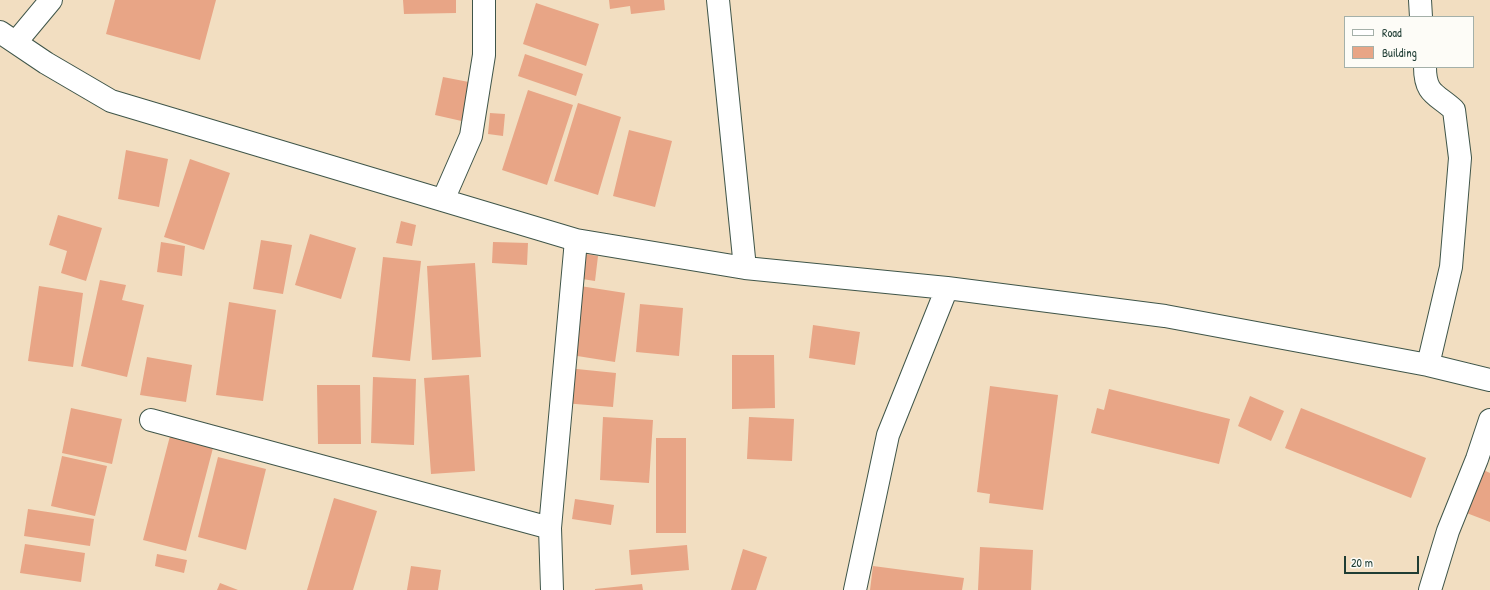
<!DOCTYPE html>
<style>
body{margin:0}
#map{position:relative;width:1490px;height:590px;overflow:hidden;background:#f2dec1;font-family:"Patrick Hand",sans-serif}
canvas{display:block}
.legend{position:absolute;left:1344px;top:16px;width:130px;height:52px;box-sizing:border-box;background:#fdfcf7;border:1px solid #a4b0a9;margin:0;padding:5px 7px;list-style:none;font-size:12px;color:#1f3d34}
.legend li{display:flex;align-items:center;gap:8px;height:20px}
.legend b{width:20px;border:1px solid #a4b0a9}
.scale{position:absolute;left:1344px;top:556px;width:75px;height:18px;box-sizing:border-box;border:2px solid #1f3d34;border-top:0;padding-left:5px;font-size:12px;line-height:14px;white-space:nowrap;color:#1f3d34;-webkit-text-stroke:3px #fdfcf7;paint-order:stroke}
</style>
<div id="map">
<canvas width="1490" height="590"></canvas>
<ul class="legend">
<li><b style="height:5px;background:#fff"></b>Road</li>
<li><b style="height:11px;background:#e8a586"></b>Building</li>
</ul>
<div class="scale">20 m</div>
</div>
<script>
const context = document.querySelector('canvas').getContext('2d');
context.lineJoin = 'round';
function fill(path, color) { context.fillStyle = color; context.fill(path, 'evenodd'); }
function stroke(path, color, width, dash) { context.strokeStyle = color; context.lineWidth = width; context.lineCap = dash ? 'butt' : 'round'; context.setLineDash(dash || []); context.stroke(path); }
const building = new Path2D(`
 M115,0H216L200,60L106,34Z
 M403,0H456V13L404,14Z
 M609,0H664L665,10L631,14L630,6L610,9Z
 M536,3L599,24L586,66L523,44Z
 M525,54L583,74L576,96L518,76Z
 M443,77L474,83L466,122L435,115Z
 M528,90L573,105L547,185L502,170Z
 M578,103L621,117L598,195L554,181Z
 M490,113L505,114L503,136L488,134Z
 M629,130L672,141L655,207L613,196Z
 M126,150L168,159L159,207L118,199Z
 M190,159L230,173L204,250L164,237Z
 M58,215L102,228L86,281L61,273L67,251L49,245Z
 M401,221L416,225L412,246L396,243Z
 M310,234L356,248L341,299L295,285Z
 M261,240L292,245L283,294L253,289Z
 M161,242L185,246L182,276L157,272Z
 M493,242L528,243L527,265L492,263Z
 M580,253L598,256L595,281L576,278Z
 M383,257L421,261L410,361L372,357Z
 M475,263L481,357L432,360L427,266Z
 M100,280L126,285L122,300L144,305L127,377L81,366Z
 M39,286L83,293L73,367L28,361Z
 M580,286L625,293L615,362L571,355Z
 M229,302L276,310L263,401L216,395Z
 M640,304L683,308L679,356L636,352Z
 M813,325L860,332L855,365L809,358Z
 M732,355H774L775,408L732,409Z
 M147,357L192,365L186,402L140,395Z
 M567,368L616,373L613,407L563,403Z
 M469,375L475,471L431,474L424,378Z
 M373,377L416,379L414,445L371,443Z
 M317,385H360L361,444H318Z
 M990,386L1058,395L1043,510L989,503L990,494L977,492Z
 M1109,389L1230,419L1219,464L1091,433L1097,408L1104,410Z
 M1250,396L1284,411L1271,441L1238,426Z
 M71,408L122,419L112,464L62,453Z
 M1301,408L1426,458L1411,498L1285,448Z
 M603,417L653,420L649,483L600,480Z
 M749,417L794,419L792,461L747,459Z
 M170,436L213,448L186,551L143,540Z
 M656,438H686V533H656Z
 M62,456L107,466L95,516L51,506Z
 M218,457L266,469L246,550L198,537Z
 M1481,469L1490,473V522L1464,512Z
 M334,498L377,511L353,590H307Z
 M575,499L614,505L611,525L572,519Z
 M28,509L94,519L90,546L24,536Z
 M25,544L85,553L81,582L20,573Z
 M687,545L689,570L631,575L629,550Z
 M980,547L1033,550L1031,590H978Z
 M743,549L767,557L756,590H731Z
 M157,554L187,560L184,573L155,566Z
 M411,566L441,570L438,590H407Z
 M873,566L964,578L962,590H870Z
 M220,583L238,590H217Z
 M642,584L643,590H595V589Z`);
const minor = new Path2D(`
 M718,0L745,268
 M1420,0L1421,17
 M0,32L46,63L111,101L576,240L745,268L947,288L1165,316L1428,365L1490,380
 M16,42L51,0
 M1425,67C1425,95 1437,94 1454,110L1460,158L1451,267L1428,365
 M443,200L471,136L484,55V0
 M151,420L550,528
 M552,590L550,528L576,240
 M855,590L888,435L947,288
 M1430,590L1448,531L1477,459L1490,420`);
fill(building, '#e8a586');
stroke(minor, '#3f5549', 24);
stroke(minor, '#fff', 22);
</script>
